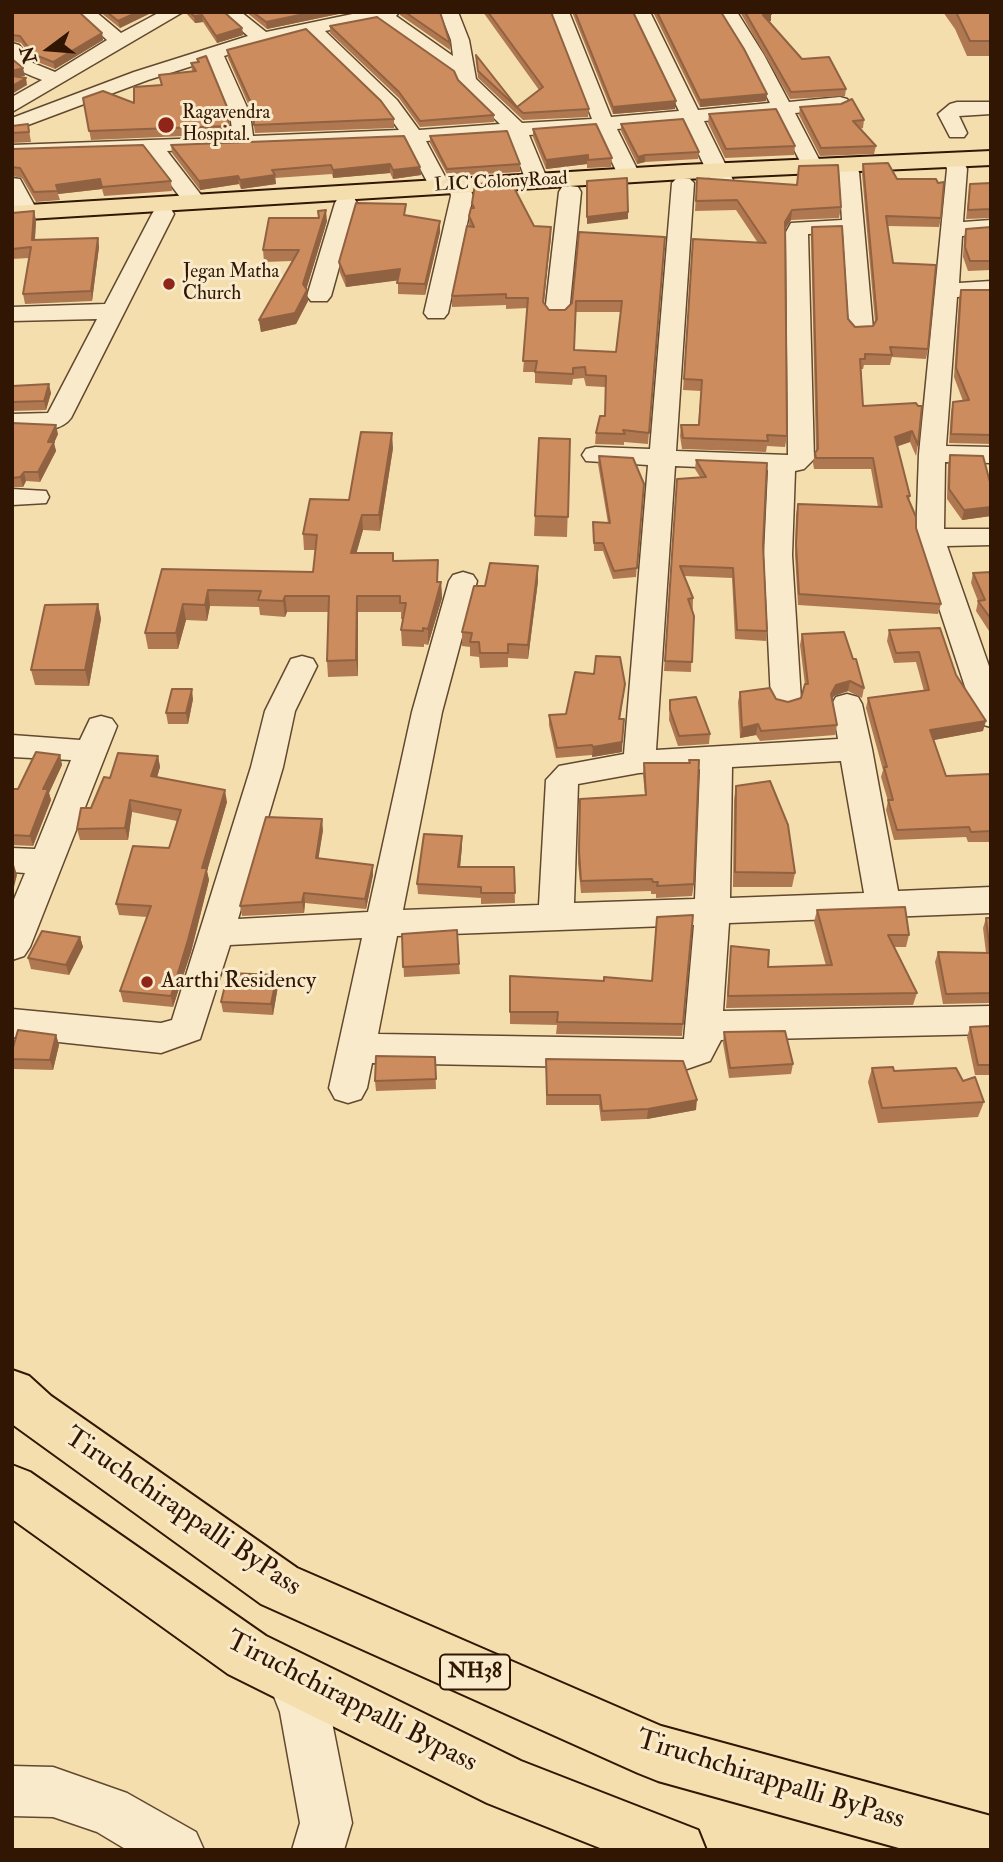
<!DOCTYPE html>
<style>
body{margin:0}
#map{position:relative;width:1003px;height:1862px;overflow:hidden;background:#f5deae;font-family:"IM FELL Double Pica",serif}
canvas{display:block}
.frame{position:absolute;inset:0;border:14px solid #301603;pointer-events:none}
.north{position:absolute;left:14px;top:14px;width:70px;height:70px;-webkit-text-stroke:5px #f8eaca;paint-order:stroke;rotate:254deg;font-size:19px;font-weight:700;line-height:28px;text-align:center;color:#301603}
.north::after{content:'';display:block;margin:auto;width:24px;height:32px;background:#301603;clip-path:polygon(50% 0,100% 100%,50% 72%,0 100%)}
</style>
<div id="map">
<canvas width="1003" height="1862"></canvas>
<div class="frame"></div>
<div class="north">N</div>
</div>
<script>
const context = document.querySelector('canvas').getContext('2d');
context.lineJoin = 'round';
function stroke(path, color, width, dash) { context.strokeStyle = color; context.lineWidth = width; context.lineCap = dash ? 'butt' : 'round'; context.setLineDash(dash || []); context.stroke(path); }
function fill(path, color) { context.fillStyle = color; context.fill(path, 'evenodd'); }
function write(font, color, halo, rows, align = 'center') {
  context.font = font + ' "IM FELL Double Pica",serif'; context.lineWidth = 6; context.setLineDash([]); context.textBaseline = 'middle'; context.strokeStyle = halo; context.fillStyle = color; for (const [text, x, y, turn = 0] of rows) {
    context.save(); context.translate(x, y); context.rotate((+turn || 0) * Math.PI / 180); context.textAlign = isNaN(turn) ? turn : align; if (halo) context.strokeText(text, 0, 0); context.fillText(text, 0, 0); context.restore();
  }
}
const minor = new Path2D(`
 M76,12H96L121,33L160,12H183L12,112V97L42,80C18,70 12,71 12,43L19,45L33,63L55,72L107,40Z
 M220,12H241L266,32L362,12H399L396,16L453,56L451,40L440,12H458L469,40L476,79L522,123L592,119L551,12H569L611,117L679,111L632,12H650L698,110L770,103L746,55L719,12H737L764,55L789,102L840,97L847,99L850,103L847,107L840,109L795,113L823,167L820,171H806L803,167L776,115L704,121L733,180L729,184H715L711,180L684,123L617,129L640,175L636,179H622L618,175L597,130L529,135L548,181L544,185H530L526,181L509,136L426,141L449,184L459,179L467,180L473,196L448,313L444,318H428L424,313L451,196L449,188L440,192L432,191L406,142L167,151L205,200L202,205H186L146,152L12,157V145L233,137L230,114L208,61L148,80L12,131V118L134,72L248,36ZM378,20L456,76L460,85L500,124L419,130L397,100L325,31ZM307,34L383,108L399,130L253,136L250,114L224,56L266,43Z
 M957,102H991V114L959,116L967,133L964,137H950L938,114L950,104Z
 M954,154L961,156L967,169L963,222L991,220V234L962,236L959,283L991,281V295L957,297L946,446L991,447V463L945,462L944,529H991V545L947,546L991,672V727L980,724L975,717L916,538L919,454L947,169L944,160L947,156Z
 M849,166L856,168L859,172L873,329L869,334H853L849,329L843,233L808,234L814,459L804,469L795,471L792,555L801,700L797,707L786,710L775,707L771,700L764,555L768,470L675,466L656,750L838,739L832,704L836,697L847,694L858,697L862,704L872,749L898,891L991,887V913L729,923L723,1011L991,1006V1034L721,1040L710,1061L687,1069L372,1063L367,1088L361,1099L348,1103L335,1099L329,1088L362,938L230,945L200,1039L161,1053L12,1037V1009L161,1023L172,1020L251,767L265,711L291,659L302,656L313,659L317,666L295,711L283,767L238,919L368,912L412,712L449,581L453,575L463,572L473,575L477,581L442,712L403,910L539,905L546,780L559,766L624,754L648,465L586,461L582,455L586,449L595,447L650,449L672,183L676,179H690L694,183L676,451L788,455L786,232L791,223L842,220L839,172L842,168ZM841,761L864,893L730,898L732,767ZM700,769L695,899L574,903L578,784L639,773ZM694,925L684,1039L378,1034L397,936Z
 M12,178L20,179L38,212L35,217H19C11,204 12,192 12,178Z
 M570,186L578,187L581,192L569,313L565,318H549L545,313L559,192L562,187Z
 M346,197L354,198L357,203L331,296L327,301H311L307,296L335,203L338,198Z
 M163,207L171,209L174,214L71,418C59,435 31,429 12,430V414L48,413L97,319L12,321V307L105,304L152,214L155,209Z
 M12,489L46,491L49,497L46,503L12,505Z
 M101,716L112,719L117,726L30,947L24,956L12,960V904L25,873L12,872V848L35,849L71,760L12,757V735L80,740L90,719Z
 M290,1652L307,1659L330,1712L352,1823L344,1850H292L300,1823L280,1712L266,1676L273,1659Z
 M12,1766L53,1767L127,1793L196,1832L204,1850H127L97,1832L53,1817L12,1816Z`);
const major = new Path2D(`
 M991,151V165L684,179L12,220V206L684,165Z`);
const highway = new Path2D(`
 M12,1370L29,1376L51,1396L297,1568L661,1726L991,1816V1850H906L658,1781L638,1773L261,1604L12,1424Z
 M12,1465L30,1472L266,1636L521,1761L698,1830L706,1850H605L487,1803L228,1674L12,1519Z`);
const wall = new Path2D(`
 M12,12L102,33L103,40L55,69L35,61L21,43L12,41Z
 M100,12H153L120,28Z
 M185,12H224L242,28L243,35L217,43L203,22L195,23Z
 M246,12H348L267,29Z
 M400,12H440L450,43V50L400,15Z
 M483,12H551L589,109L588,117L523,120L478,78L476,55L517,107L539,90Z
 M572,12H633L675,109L613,114Z
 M653,12H721L767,94L766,101L700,107Z
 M740,12H770L771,21H769L802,59L846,89L845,96L790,99Z
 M943,12H991V56H967L955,29Z
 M330,26L458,80L494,115V122L420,127L399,98L330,33Z
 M227,50L394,119V128L255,133L252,113L228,58Z
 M197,59L227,107L230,134L91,140L83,98L134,103L161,85L159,75L192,71L191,63H198Z
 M800,107L864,120L863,128L860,129L876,146L874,154L820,156L799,115Z
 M709,114L795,146L794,155L725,158L708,123Z
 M28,124L31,142L12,143V126Z
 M621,124L699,152L698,159L645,162L637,164L621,131Z
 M533,129L612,158L611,167L587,168V164L546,169L533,137Z
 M430,136L520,164V172L448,176L430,143Z
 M171,145L420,167L421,175L393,179L390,173L333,178L332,174L275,178L276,184L241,189L239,184L200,190L172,153Z
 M12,149L171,181L172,191L104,196L102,189L58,194L60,200L36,202L22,178L12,176Z
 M863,164L897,179L941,218L939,227L888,226L893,263L928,349L926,359L892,357L890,365H864L863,369H861L863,406L916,403L918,445L916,456L910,442L897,446L910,496L909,500L916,528L941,604L938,614L798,605L795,555L796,514L798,504L878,507L871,469H814L813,463L815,453L816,451L811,237L812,227L848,319L855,327L873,326L875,322L862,174Z
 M799,166L841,207L839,218L791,220L785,230L787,436L785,447L767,446L766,452L682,449L680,436L681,425H698L701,391L683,390L693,239L758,243L736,210L695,211L697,178L797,185Z
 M991,183V218L966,219L970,184Z
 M472,203L534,226L551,227L544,303L549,310H565L572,303L665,237L648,444L624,442V445L595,444L596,433L605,416V387L586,386L584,378L573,379L572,385L535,383V372H523L528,308L506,309V305L452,307V296L469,226V216L472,208ZM576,312H621L616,352L574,350Z
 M34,211L36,221L35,240L98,238L99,247L92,301L25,304L23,294L29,258L12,259V213Z
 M406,216L440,221V232L425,295L398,294V280L346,287L340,273L339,262Z
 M327,221L306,289L308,301L296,324L261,332L259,320L292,261L264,262L263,250Z
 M991,227V270L968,271L963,257L964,238L966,229Z
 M961,290H991V444L949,443L951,412L953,402L963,401L954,377L959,299Z
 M12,386L51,393L46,410L12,411Z
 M12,423L58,434L54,443L56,451L40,482L26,481L23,487H12Z
 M570,439L567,537L534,536L535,516Z
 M393,448L380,531L363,530L356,553L394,561L438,582H441L442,598L428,645L424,644V647L402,646L401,630L403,619H401V612H358V676L328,677L327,661L328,612H287L285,617L260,615L259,607L210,606L207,621L186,620L178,649H148L145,633L162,569L313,572L315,550H304L303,534L349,500Z
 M950,455L991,486V516L962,520L947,499L948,465Z
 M599,456L644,484L636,577L613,579L603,551H594L593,522L608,523L598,464Z
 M696,460L763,545L767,631L766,641L735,639L732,578L684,576L693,598L691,672L664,671L677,479L700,477L695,469Z
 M991,572V631H989L976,611L978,601L971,583L973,573Z
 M538,581L528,659L508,658V667L480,668L479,657L470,656V647L462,646V632L485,586Z
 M98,604L101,619L89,686L35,685L31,670Z
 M889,630L956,675L983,731L934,740L946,776L991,774V842H968L966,837L894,840L886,810L888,801L881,777L883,770L866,708L868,698L924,691L916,662L894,663L887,641Z
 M802,634L853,659L864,688L862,698L848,691L834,696L832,699L837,725L835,735L760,741L756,735L740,738L738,702L740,692L788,702L801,698L805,685L800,645Z
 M625,684L620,719H624L622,752L592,757V755L556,758L549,725V715L566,714Z
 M193,699L188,724H168L166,713Z
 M670,700L710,734L709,744L678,746L669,720Z
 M60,755L62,765L49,793L51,800L33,846L12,845V789H18Z
 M158,756L160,767L157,777L227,802L207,871L209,880L191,952L173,1007L123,1002L120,991L147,917L119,915L116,904L169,848L177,821L132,812L128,840H80L77,829L110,778Z
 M689,760H699L694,884L692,896L656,898V894H651V891L581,893L578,863L580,799L645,795L643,775L644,763H689Z
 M736,786L795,873L792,887H733L734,800Z
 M323,830L318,858L373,865V875L366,909L305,903L304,913L242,916L240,906Z
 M462,846L460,867H514L515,903L481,904V898L418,894L417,884Z
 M817,910L909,935L906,947H894L917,993L913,1005L726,1008L731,946L768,967L826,966L814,922Z
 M986,918H991V1000L989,1003L943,1004L935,962L938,952L986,953L983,928Z
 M402,934L459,964L460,974L404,977Z
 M80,937L83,947L69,975L31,969L28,958Z
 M510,976L683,1024L682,1036L556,1034L557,1025L510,1024Z
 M278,986L273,1015L223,1012L221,1002Z
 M991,1026V1075H975L967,1037L970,1027Z
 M724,1032L793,1064L791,1074L729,1078L723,1043Z
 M56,1035L59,1045L53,1070L14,1069L12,1066V1051Z
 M435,1057L436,1089L376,1091L375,1081Z
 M546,1059L696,1110L647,1119L601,1121L599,1105H546Z
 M872,1068L963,1081L984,1102L978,1117L878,1123L868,1082Z`);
const shadedWall = new Path2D(`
 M138,12H153L120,28L118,21Z
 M314,12H348L267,29L266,22Z
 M771,14V21L763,22V15Z
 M202,15L203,22L195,23L194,16Z
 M242,28L243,35L217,43L216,36Z
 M102,33L103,40L55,69L53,62Z
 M23,68L25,76L12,78V71Z
 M26,78L27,85L12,94V86Z
 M767,94L766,101L700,107V100Z
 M676,101L675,109L613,114V107Z
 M588,155L587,164L546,169V160Z
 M645,155V162L637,164L638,157Z
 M390,164V173L333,178V170Z
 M420,167L421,175L393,179V170Z
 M275,175L276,184L241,189L240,180Z
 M238,176L239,184L200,190L199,181Z
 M100,179L102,189L58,194L56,185Z
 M326,210L327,221L305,294L307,290L308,301L296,324L261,332L259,320L303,284Z
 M792,210L791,220L783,232L785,222Z
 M34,211L36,221L34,250L32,240Z
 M628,212V219L587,224V217Z
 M440,221V232L425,295V284Z
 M551,227V238L542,313L543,302Z
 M98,238L99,247L92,301L91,291Z
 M400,269L401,280L346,287L345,276Z
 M49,384L51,393L46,410L44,401Z
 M56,425L58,434L54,443L56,451L40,482L38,472Z
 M912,431L910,442L893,448L895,437Z
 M392,433L393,448L380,531L379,515Z
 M24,472L26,481L23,487L20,477Z
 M991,507V516L962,520L964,510Z
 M362,515L363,530L352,569L351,553Z
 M538,566V581L528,659V645Z
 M441,582L442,598L428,645V629Z
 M208,590L210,606L207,621L205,605Z
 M285,596L287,612L285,617L283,601Z
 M357,596L358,612V676L356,660Z
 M98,604L101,619L89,686L85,670Z
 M183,604L186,620L178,649L176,633Z
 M850,681L848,691L834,696L829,704L831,694L836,685Z
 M192,689L193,699L188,724L186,713Z
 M986,721L983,731L928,741L930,730Z
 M758,724L756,735L740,738L742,728Z
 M622,742V752L592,757L593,747Z
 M60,755L62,765L49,793L51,800L33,846L30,836L43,789Z
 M158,756L160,767L154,788L151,776Z
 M225,790L227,802L207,871L209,880L191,952L173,1007L171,996L202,868Z
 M130,800L132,812L128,840L125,828Z
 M322,819L323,830L317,868L316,858Z
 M462,836V846L459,878L458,867Z
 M14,865L17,875L12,895V871Z
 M373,865V875L366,909L365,899Z
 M304,893L305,903L304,913L302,902Z
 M80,937L83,947L69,975L66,965Z
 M277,975L278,986L273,1015L271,1004Z
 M56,1035L59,1045L53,1070L50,1060Z
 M697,1100L696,1110L647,1119L648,1109Z`);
const building = new Path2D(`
 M12,12H79L102,33L53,62L33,54L20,36L12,35Z
 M107,12H138L118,21Z
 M190,12H224L242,28L216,36L202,15L194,16Z
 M253,12H314L266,22Z
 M405,12H440L450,43Z
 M488,12H551L589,109L523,113L478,71L476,55L517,107L543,87Z
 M575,12H633L676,101L613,107Z
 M657,12H721L744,49L767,94L700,100Z
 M745,12H770L771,14L763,15L802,59L829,57L846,89L791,92Z
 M956,12H991V41H970Z
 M377,17L454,71L458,80L494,115L420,121L399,92L330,26Z
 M306,29L381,101L394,119L254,125L252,105L227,50Z
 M206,56L227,107L229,126L89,131L83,98L103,91L134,103V87L162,85L159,75L196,71L191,63L199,62L197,59Z
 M12,59L23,68L12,71Z
 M12,76L26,78L12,86Z
 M852,99L864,120L853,121L876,146L821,148L800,107L841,104Z
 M776,109L795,146L726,149L709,114Z
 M683,119L699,152L645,155L638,157L621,124Z
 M28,124L29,132L12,133V126Z
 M596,124L612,158L588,160V155L546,160L533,129Z
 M507,131L520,164L447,169L430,136Z
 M404,136L420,167L393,170L390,164L333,170L331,165L272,170L275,175L240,180L238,176L199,181L171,145Z
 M143,145L171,181L102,187L100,179L56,185L58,191L34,192L20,168L12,167V149Z
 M888,163L897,179H936L938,183L944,182L941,218L886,216L893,263L936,265L928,349L890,347L892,355L865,354V359H860L863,406L916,403L918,406H922L918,445L912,431L895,437L910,496H907L916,517V528L941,604L799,594L796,544L798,504L882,507L873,458H816L815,453L818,449L812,227L842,226L848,319L855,327L873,326L877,319L863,164Z
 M838,165L841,207L792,210L785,222L787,436L767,435L768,441L683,438L681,425H699L702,380L684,379L693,239L766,243L737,200L696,201L697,178L797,185L799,166Z
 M627,178L628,212L587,217V181Z
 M511,182L534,226L551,227L543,302L549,310H565L572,303L579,232L665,237L649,433L623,430L625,434L596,433L600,416H605L606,376L586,375L585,367L573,368V374L535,372L537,361H523L528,298H506V294L452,296L467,226L474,227L469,216L471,208H474L472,203L475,184ZM576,301H622L616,352L574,350Z
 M991,183V209L968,210L970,184Z
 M356,203L406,204L404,215L440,221L425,284L397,283L400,269L345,276L339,262Z
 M326,210L303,284L307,290L295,313L259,320L299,250H263L269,218H319L318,211Z
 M34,211L32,240L98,238L91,291L23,294L31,247L12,249V213Z
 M991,227V261H970L965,247L966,229Z
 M961,290H991V435L951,434L953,402L969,400L956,368Z
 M49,384L44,401L12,402V386Z
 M12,423L56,425L48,442H54L38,472H24L20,477L12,478Z
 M361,432L392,433L379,515H362L351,553H393V561L438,560L437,582H441L428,629L423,628V631L401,630L406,603H400V596H357L356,660L327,661L329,596H285L283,601L258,600L261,591L208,590L205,605L183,604L176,633H145L162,569L313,572L317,535L303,534L310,499L349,500Z
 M539,438L570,439L568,517L535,516Z
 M950,455L983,456L991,486V507L964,510L949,489Z
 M599,456L633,458L644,484L637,568L614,571L603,543H594L593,522L610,523Z
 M696,460L767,463L763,545L767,631L737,630L733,568L680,566L693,598L688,599L694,616L692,662L665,661L677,479L706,477Z
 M490,563L538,566L528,645L508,644V653H480L479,642H470L472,633L462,632L474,586H485Z
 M991,572V619L978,601L985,600L973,573Z
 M98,604L85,670H31L45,605Z
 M940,628L956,675L986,721L930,730L946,776L991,774V831L971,832L969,827L897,830L888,800H893L884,767H887L868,698L929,690L919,652L896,653L889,630Z
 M844,632L853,659H856L864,688L850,681L836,685L831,694L837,725L761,731L758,724L742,728L740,692L770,688L776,699L788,702L801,698L805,684H808L802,634Z
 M596,656L620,657L625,684L619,719H624L622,742L593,747L592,745L557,748L549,715L566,714L575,672L594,674Z
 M172,689H192L186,713H166Z
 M696,697L710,734L679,736L670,710V700Z
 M36,752L60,755L43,789H48L30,836L12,835V789H18Z
 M118,753L158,756L151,776L225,790L202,868H207L188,940L171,996L120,991L151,906L116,904L133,846L169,848L181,810L130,800L125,828L77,829L81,808H91L104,777L110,778Z
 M689,760H699L694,884L657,886L658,882H653L652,879L581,881L579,851L580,799L646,795L644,763H690Z
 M770,781L788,825L795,873L735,872L736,786Z
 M266,817L322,819L316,858L373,865L365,899L304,893L302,902L240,906Z
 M424,834L462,836L458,867H514L515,893H481V887L417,884Z
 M905,907L909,935H888L917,993L728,996L731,946L769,950L768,967L832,965L817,910Z
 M693,915L683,1024L557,1022L558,1012H510V976L604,981V977L652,981L657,917Z
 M986,918H991V993L946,994L938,952L990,953Z
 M457,930L459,964L403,967L402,934Z
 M42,931L80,937L66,965L28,958Z
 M228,973L277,975L271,1004L221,1002Z
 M991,1026V1065H978L970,1027Z
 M18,1030L56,1035L50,1060L12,1059V1051Z
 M785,1031L793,1064L730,1068L724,1032Z
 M376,1056L435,1057L436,1079L375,1081Z
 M546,1059L683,1061L697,1100L648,1109L602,1111L600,1095H547Z
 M893,1067L894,1071L956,1068L963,1081L975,1077L984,1102L882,1108L872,1068Z`);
const markers = [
 [166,125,9,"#8f2418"],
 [169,284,7,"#8f2418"],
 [147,982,7,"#8f2418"]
];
const farPoinames = [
 ["Ragavendra",182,114],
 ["Hospital.",182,136],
 ["Jegan Matha",183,273],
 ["Church",183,295]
];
const farStreetnames = [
 ["LIC ColonyRoad",501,183,-3]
];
const shields = [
 [475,1672,70]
];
const shieldNames = [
 ["NH38",475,1672]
];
const poiNames = [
 ["Aarthi Residency",161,982]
];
const nearStreetnames = [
 ["Tiruchchirappalli ByPass",182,1513,34],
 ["Tiruchchirappalli Bypass",351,1703,27],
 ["Tiruchchirappalli ByPass",770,1781,17]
];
stroke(minor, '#61482e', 3);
stroke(major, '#301603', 4);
stroke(highway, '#301603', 4);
fill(minor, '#f8eaca');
fill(major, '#f5deae');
fill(highway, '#f5deae');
fill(wall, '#b07851');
fill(shadedWall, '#906242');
fill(building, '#cd8c5e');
stroke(building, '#906242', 2);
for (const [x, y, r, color] of markers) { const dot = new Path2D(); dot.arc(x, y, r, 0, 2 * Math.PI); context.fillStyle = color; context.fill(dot); stroke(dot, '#f8eaca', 2.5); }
write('19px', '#301603', '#f8eaca', farPoinames, 'left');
write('19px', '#301603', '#f8eaca', farStreetnames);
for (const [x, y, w] of shields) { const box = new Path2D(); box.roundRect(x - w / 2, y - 17.5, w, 35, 5); context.fillStyle = '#f8eaca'; context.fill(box); stroke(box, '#301603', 2); }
write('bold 21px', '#301603', null, shieldNames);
write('23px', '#301603', '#f8eaca', poiNames, 'left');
write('28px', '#301603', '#f8eaca', nearStreetnames);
</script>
